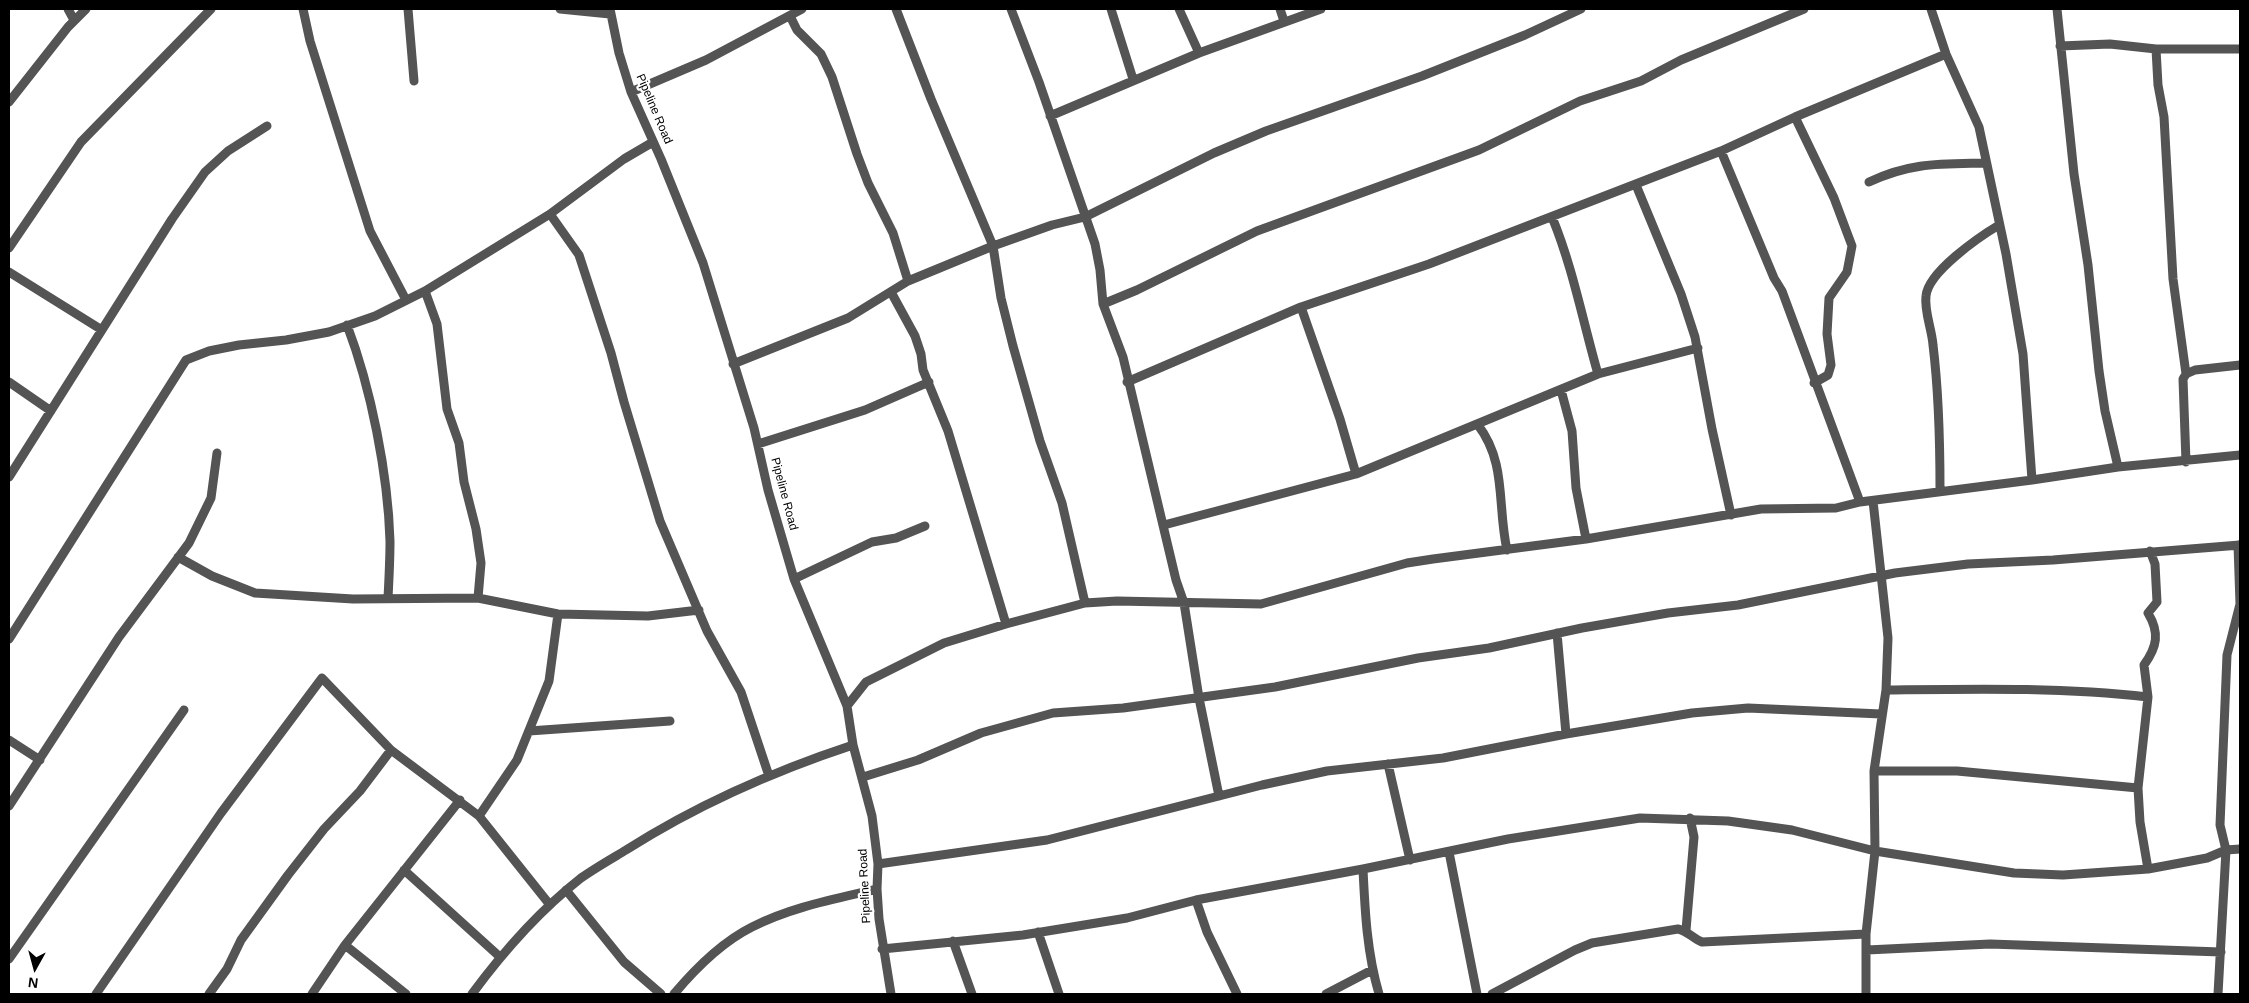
<!DOCTYPE html>
<style>
body{margin:0}
#map{position:relative;width:2249px;height:1003px;overflow:hidden;background:#fff;font-family:Helvetica,sans-serif}
canvas{display:block}
.frame{position:absolute;inset:0;border:10px solid #000;pointer-events:none}
.north{position:absolute;left:10px;top:943px;width:50px;height:50px;-webkit-text-stroke:4px #fff;paint-order:stroke;rotate:187deg;font-size:14px;font-weight:700;line-height:20px;text-align:center;color:#000}
.north::after{content:'';display:block;margin:auto;width:18px;height:22px;background:#000;clip-path:polygon(50% 0,100% 100%,50% 72%,0 100%)}
</style>
<div id="map">
<canvas width="2249" height="1003"></canvas>
<div class="frame"></div>
<div class="north">N</div>
</div>
<script>
const context = document.querySelector('canvas').getContext('2d');
context.lineJoin = 'round';
function stroke(path, color, width, dash) { context.strokeStyle = color; context.lineWidth = width; context.lineCap = dash ? 'butt' : 'round'; context.setLineDash(dash || []); context.stroke(path); }
function write(font, color, halo, rows, align = 'center') {
  context.font = font + ' Helvetica,sans-serif'; context.lineWidth = 4.5; context.setLineDash([]); context.textBaseline = 'middle'; context.strokeStyle = halo; context.fillStyle = color; for (const [text, x, y, turn = 0] of rows) {
    context.save(); context.translate(x, y); context.rotate((+turn || 0) * Math.PI / 180); context.textAlign = isNaN(turn) ? turn : align; if (halo) context.strokeText(text, 0, 0); context.fillText(text, 0, 0); context.restore();
  }
}
const street = new Path2D(`
 M68,9L74,20
 M303,9L310,41L370,231L406,300
 M408,9L414,81
 M560,9L610,14
 M610,9L619,53L631,92L661,159L703,263L754,428L768,490L794,579L847,706L853,745L872,816L878,864L877,889L879,919L891,994
 M896,9L931,99L993,246L1001,298L1013,346L1040,441L1062,503L1085,603
 M1011,9L1039,82L1095,244L1100,270L1103,304L1123,357L1176,580L1184,603L1199,698L1219,796
 M1111,9L1133,79
 M1179,9L1199,53
 M1280,9L1284,21
 M1931,9L1946,54L1979,127L2006,254L2023,354L2032,480
 M2057,9L2074,174L2088,265L2099,371L2105,411L2118,467
 M790,16L797,30L821,54L832,77L857,154L868,183L893,233L908,281
 M2060,46L2110,44L2156,49H2240
 M2156,49L2158,85L2164,117L2173,279L2186,374L2183,379L2186,462
 M631,92L706,60L802,9
 M9,102L68,27L86,9
 M1050,116L1199,53L1321,9
 M1795,117L1834,198L1852,246L1847,272L1829,298L1827,334L1831,365L1828,375L1814,383
 M1721,151L1774,278L1782,291L1860,502
 M1869,182C1911,162 1941,164 1986,163
 M1636,185L1681,294L1695,337L1712,429L1731,515
 M550,214L579,255L611,353L624,402L660,521L707,631L741,692L769,776
 M1552,217C1573,268 1583,322 1598,374
 M9,248L81,142L211,9
 M9,272L102,330
 M425,291L437,324L447,409L459,443L464,482L476,529L481,563L478,598
 M891,292L915,336L921,354L923,370L948,431L1006,624
 M1103,304L1137,290L1257,231L1479,150L1580,101L1641,81L1681,60L1804,9
 M1301,307L1340,419L1356,474
 M347,325C371,388 388,474 390,541C390,560 389,579 388,598
 M733,364L848,318L908,281L993,246L1052,225L1085,217L1214,153L1266,131L1422,76L1525,35L1581,9
 M2186,374L2195,370L2240,365
 M9,382L51,411
 M1127,382L1301,307L1429,264L1721,151L1795,117L1946,54
 M1561,390L1572,431L1576,488L1586,539
 M1478,425C1507,463 1497,505 1507,550
 M758,444L865,410L929,382
 M9,477L172,219L205,172L228,151L267,126
 M1940,490C1940,442 1939,394 1933,345C1932,330 1924,311 1926,296C1928,272 1979,237 1999,225
 M1164,525L1356,474L1598,374L1698,348
 M178,557L212,576L255,593L353,599L478,598L558,614L648,616L699,610
 M794,579L872,542L896,538L925,526
 M1557,633L1566,734
 M9,639L186,360L209,351L239,345L286,340L329,332L375,316L425,291L550,214L624,159L653,142
 M1886,690C1973,689 2061,687 2148,697
 M847,706L866,682L944,643L1006,624L1085,603L1117,601L1261,604L1407,563L1433,559L1586,539L1761,509L1836,508L1860,502L2032,480L2118,467L2240,455
 M529,731L670,721
 M9,740L40,760
 M1388,764L1410,860
 M1874,771H1957L2138,788
 M863,777L918,760L981,733L1053,713L1123,708L1275,687L1418,658L1489,648L1582,628L1668,613L1738,605L1895,573L1968,564L2053,560L2240,545
 M9,806L119,637L189,543L211,498L217,453
 M479,816L517,760L549,681L558,614
 M1449,852L1477,994
 M878,864L1047,840L1262,785L1327,771L1443,758L1566,734L1692,713L1748,708L1881,714
 M1363,869C1365,912 1367,953 1379,994
 M2148,869L2140,822L2138,788L2148,697L2144,665C2157,647 2160,633 2148,613L2157,602L2155,564L2150,551
 M404,870L500,957
 M566,890L624,962L661,994
 M1196,900L1207,932L1237,994
 M1686,930L1694,837L1690,818
 M1038,932L1059,994
 M953,941L972,994
 M345,945L406,994
 M882,949L1023,935L1127,918L1196,900L1363,869L1508,839L1640,818L1728,821L1792,830L1875,851L2014,873L2063,875L2148,869L2207,858L2226,850L2240,849
 M1867,950L1990,944L2221,952
 M9,959L184,710
 M96,994L221,813L322,678L391,750L479,816L550,905
 M209,994L227,969L241,940L288,875L324,829L360,791L391,750
 M312,994L345,945L460,800
 M472,994C503,952 539,911 581,878C595,868 611,859 626,850C697,805 774,771 853,745
 M674,994C695,969 722,942 752,927C791,907 835,899 877,889
 M1326,994L1372,970
 M1492,994L1575,950L1592,943L1678,929C1688,931 1692,938 1702,942L1866,934
 M1866,994V934L1875,851L1874,771L1886,690L1888,638L1873,501
 M2218,994L2226,850L2220,825L2227,655L2240,604L2238,545`);
const streetNames = [
 ["Pipeline Road",654,109,67],
 ["Pipeline Road",784,494,75],
 ["Pipeline Road",865,886,-93]
];
stroke(street, '#545454', 9);
write('12px', '#000', '#fff', streetNames);
</script>
